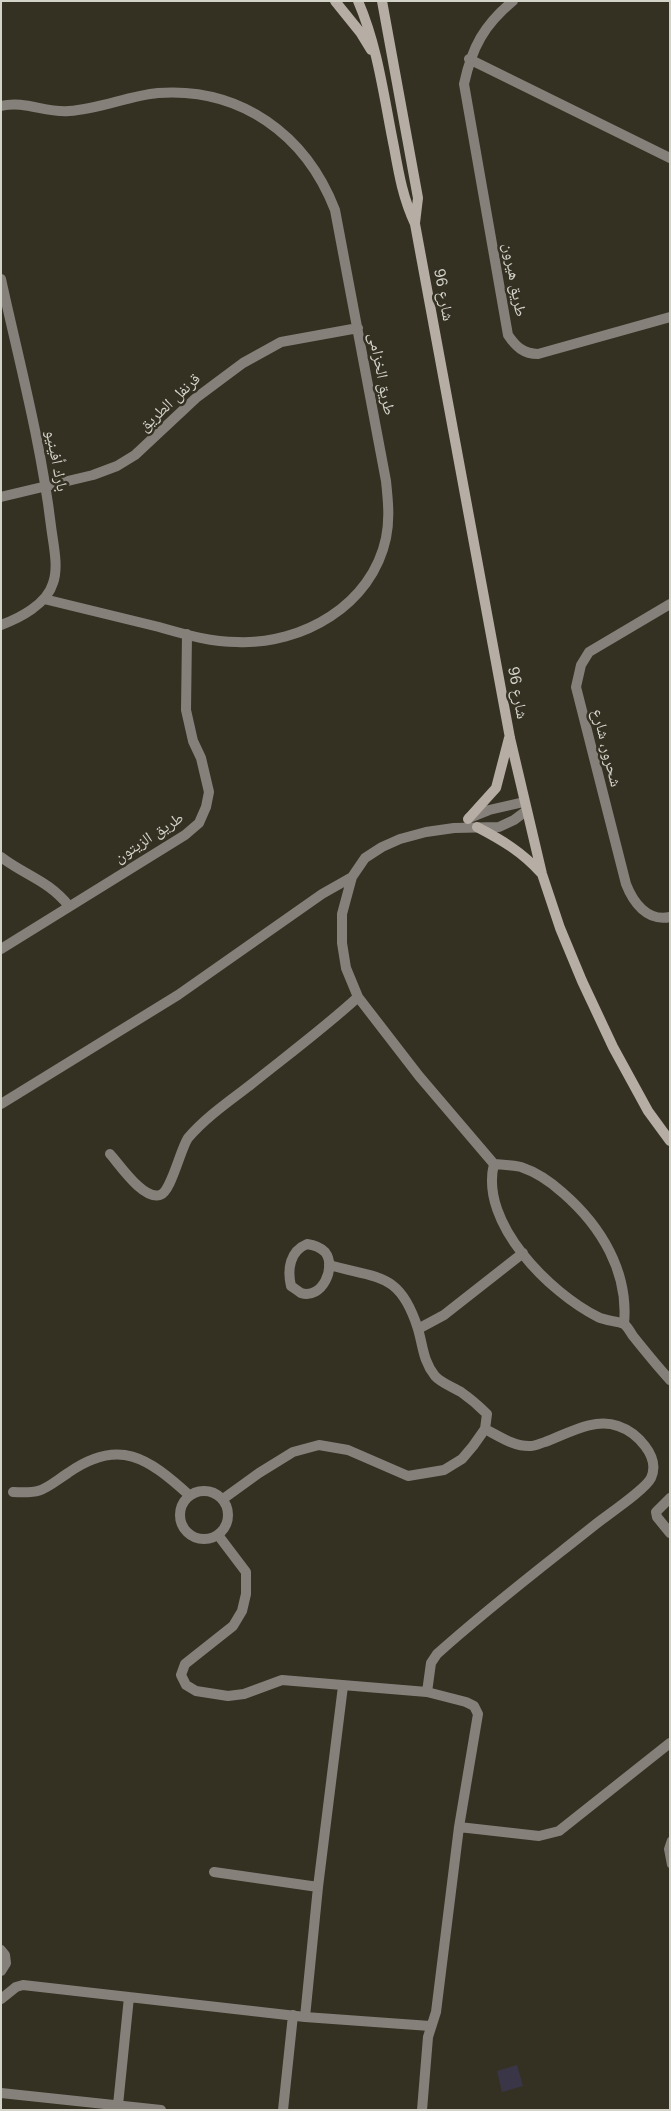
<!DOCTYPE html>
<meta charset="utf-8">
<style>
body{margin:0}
#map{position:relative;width:671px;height:2111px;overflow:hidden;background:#343123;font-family:Arial,sans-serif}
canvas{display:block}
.frame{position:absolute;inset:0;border:2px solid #d4d3ca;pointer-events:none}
</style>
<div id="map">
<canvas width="671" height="2111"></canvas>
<div class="frame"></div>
</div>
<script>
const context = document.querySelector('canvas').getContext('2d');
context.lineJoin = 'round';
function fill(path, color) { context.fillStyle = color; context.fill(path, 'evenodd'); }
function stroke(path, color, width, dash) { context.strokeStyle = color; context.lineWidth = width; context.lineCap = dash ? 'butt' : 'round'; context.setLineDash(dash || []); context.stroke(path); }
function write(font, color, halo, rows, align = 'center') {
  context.font = font + ' Arial,"Noto Naskh Arabic",sans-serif'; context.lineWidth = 5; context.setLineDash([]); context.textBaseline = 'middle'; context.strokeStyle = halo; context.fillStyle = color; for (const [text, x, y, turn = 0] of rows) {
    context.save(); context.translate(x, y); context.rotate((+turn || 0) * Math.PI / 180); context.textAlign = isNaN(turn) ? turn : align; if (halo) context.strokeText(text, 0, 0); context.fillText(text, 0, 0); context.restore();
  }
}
const industrial = new Path2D(`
 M517,2065L523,2086L502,2092L497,2071Z`);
const lane = new Path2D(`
 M670,1840L667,1849L670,1865`);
const street = new Path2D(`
 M513,1C484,25 472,47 464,84L508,335C516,347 524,354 538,354L670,317
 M469,59L670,158
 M1,106C25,100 45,113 69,111C99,109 128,96 158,93C241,87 306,135 335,210L386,481C388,500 390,519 386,538C372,605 302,645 237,642C210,642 184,634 159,627C121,618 82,608 44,599
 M1,279C19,361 41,443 51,526C53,543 59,567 53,583C47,604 20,618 1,625
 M1,497L93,475L117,466L135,455L196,398L243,363L281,342L358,328
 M670,604L589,652L581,665L576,687L626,884C633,902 647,922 670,917
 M526,811L514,820L499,827L454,828L426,832L400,839L382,847L365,858L352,877L342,914V943L346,968L358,997L419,1076L494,1164C479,1223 550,1293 598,1317C606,1321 618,1321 624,1324C627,1326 631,1333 633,1336C645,1351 657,1366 670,1380
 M469,818L489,810L524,802
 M1,857C26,876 48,880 69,906
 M1,949L185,835L199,823L206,807L209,792L201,758L193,741L186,710L187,634
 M1,1104L178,995L322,894L352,877
 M110,1154C120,1165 143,1200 160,1195C171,1192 180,1150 188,1138C205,1118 228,1102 249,1086C285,1057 323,1029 358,997
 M494,1164C503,1165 513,1165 521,1167C536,1172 552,1183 563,1193C601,1226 629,1272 624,1324
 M307,1244C314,1245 320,1247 325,1252C337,1267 322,1300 301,1293C298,1291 294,1288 291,1286C287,1269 290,1251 307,1244Z
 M418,1329L444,1315L523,1253
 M180 1515a24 24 0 1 1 48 0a24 24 0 1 1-48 0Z
 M13,1492C43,1494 44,1489 68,1473C119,1437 148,1458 189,1495
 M670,1498L656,1512L657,1517L670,1533
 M223,1499L259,1473L293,1452L319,1445L348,1450L408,1476L444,1470L462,1459L473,1446L485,1429L487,1414C479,1406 471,1399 461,1392C453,1387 441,1383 435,1376C423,1361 423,1346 418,1329C400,1272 379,1279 329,1265
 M218,1535L246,1572V1594L242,1611L233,1626L185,1664L181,1675L186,1685L196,1691L228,1696L244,1694L282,1680L427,1692L466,1702L474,1706L478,1714L459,1827L436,2012L428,2037L422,2110
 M427,1692L431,1663L437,1654C488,1608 542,1567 596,1524C607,1515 645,1490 651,1478C661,1456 636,1432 618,1426C594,1417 567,1434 545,1442C541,1443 535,1446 531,1446C514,1447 499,1436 485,1429
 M459,1827L539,1836L559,1831L670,1743
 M214,1872L318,1887
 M1,1950L5,1955L6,1963L1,1971
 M1,1999L16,1987L23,1985L305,2017L430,2026
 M305,2017L318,1887L343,1686
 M1,2093L161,2110
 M118,2105L129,1997
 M283,2110L293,2015`);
const secondary = new Path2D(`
 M335,1L360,32L371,50
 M358,1C378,47 384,98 394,147C399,175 403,198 415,224L510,738L542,874L560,928L582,981L613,1047L648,1111L670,1141
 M382,1L418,198L415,223
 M468,819L496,788L509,738
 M477,827C502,840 522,852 541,873`);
const streetNames = [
 ["طريق هيرون",514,280,80],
 ["شارع 96",443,295,80],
 ["طريق الخزامى",381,374,79],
 ["قرنفل الطريق",170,403,-43],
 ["بارك أفينيو",56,461,79],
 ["شارع 96",517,693,80],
 ["شحرور، شارع",606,748,76],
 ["طريق الزيتون",149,838,-33]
];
fill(industrial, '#3a3647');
stroke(lane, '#86807b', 6);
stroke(street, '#86807b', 10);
stroke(secondary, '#b6ada4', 10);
write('16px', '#d4d3ca', '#343123', streetNames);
</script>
